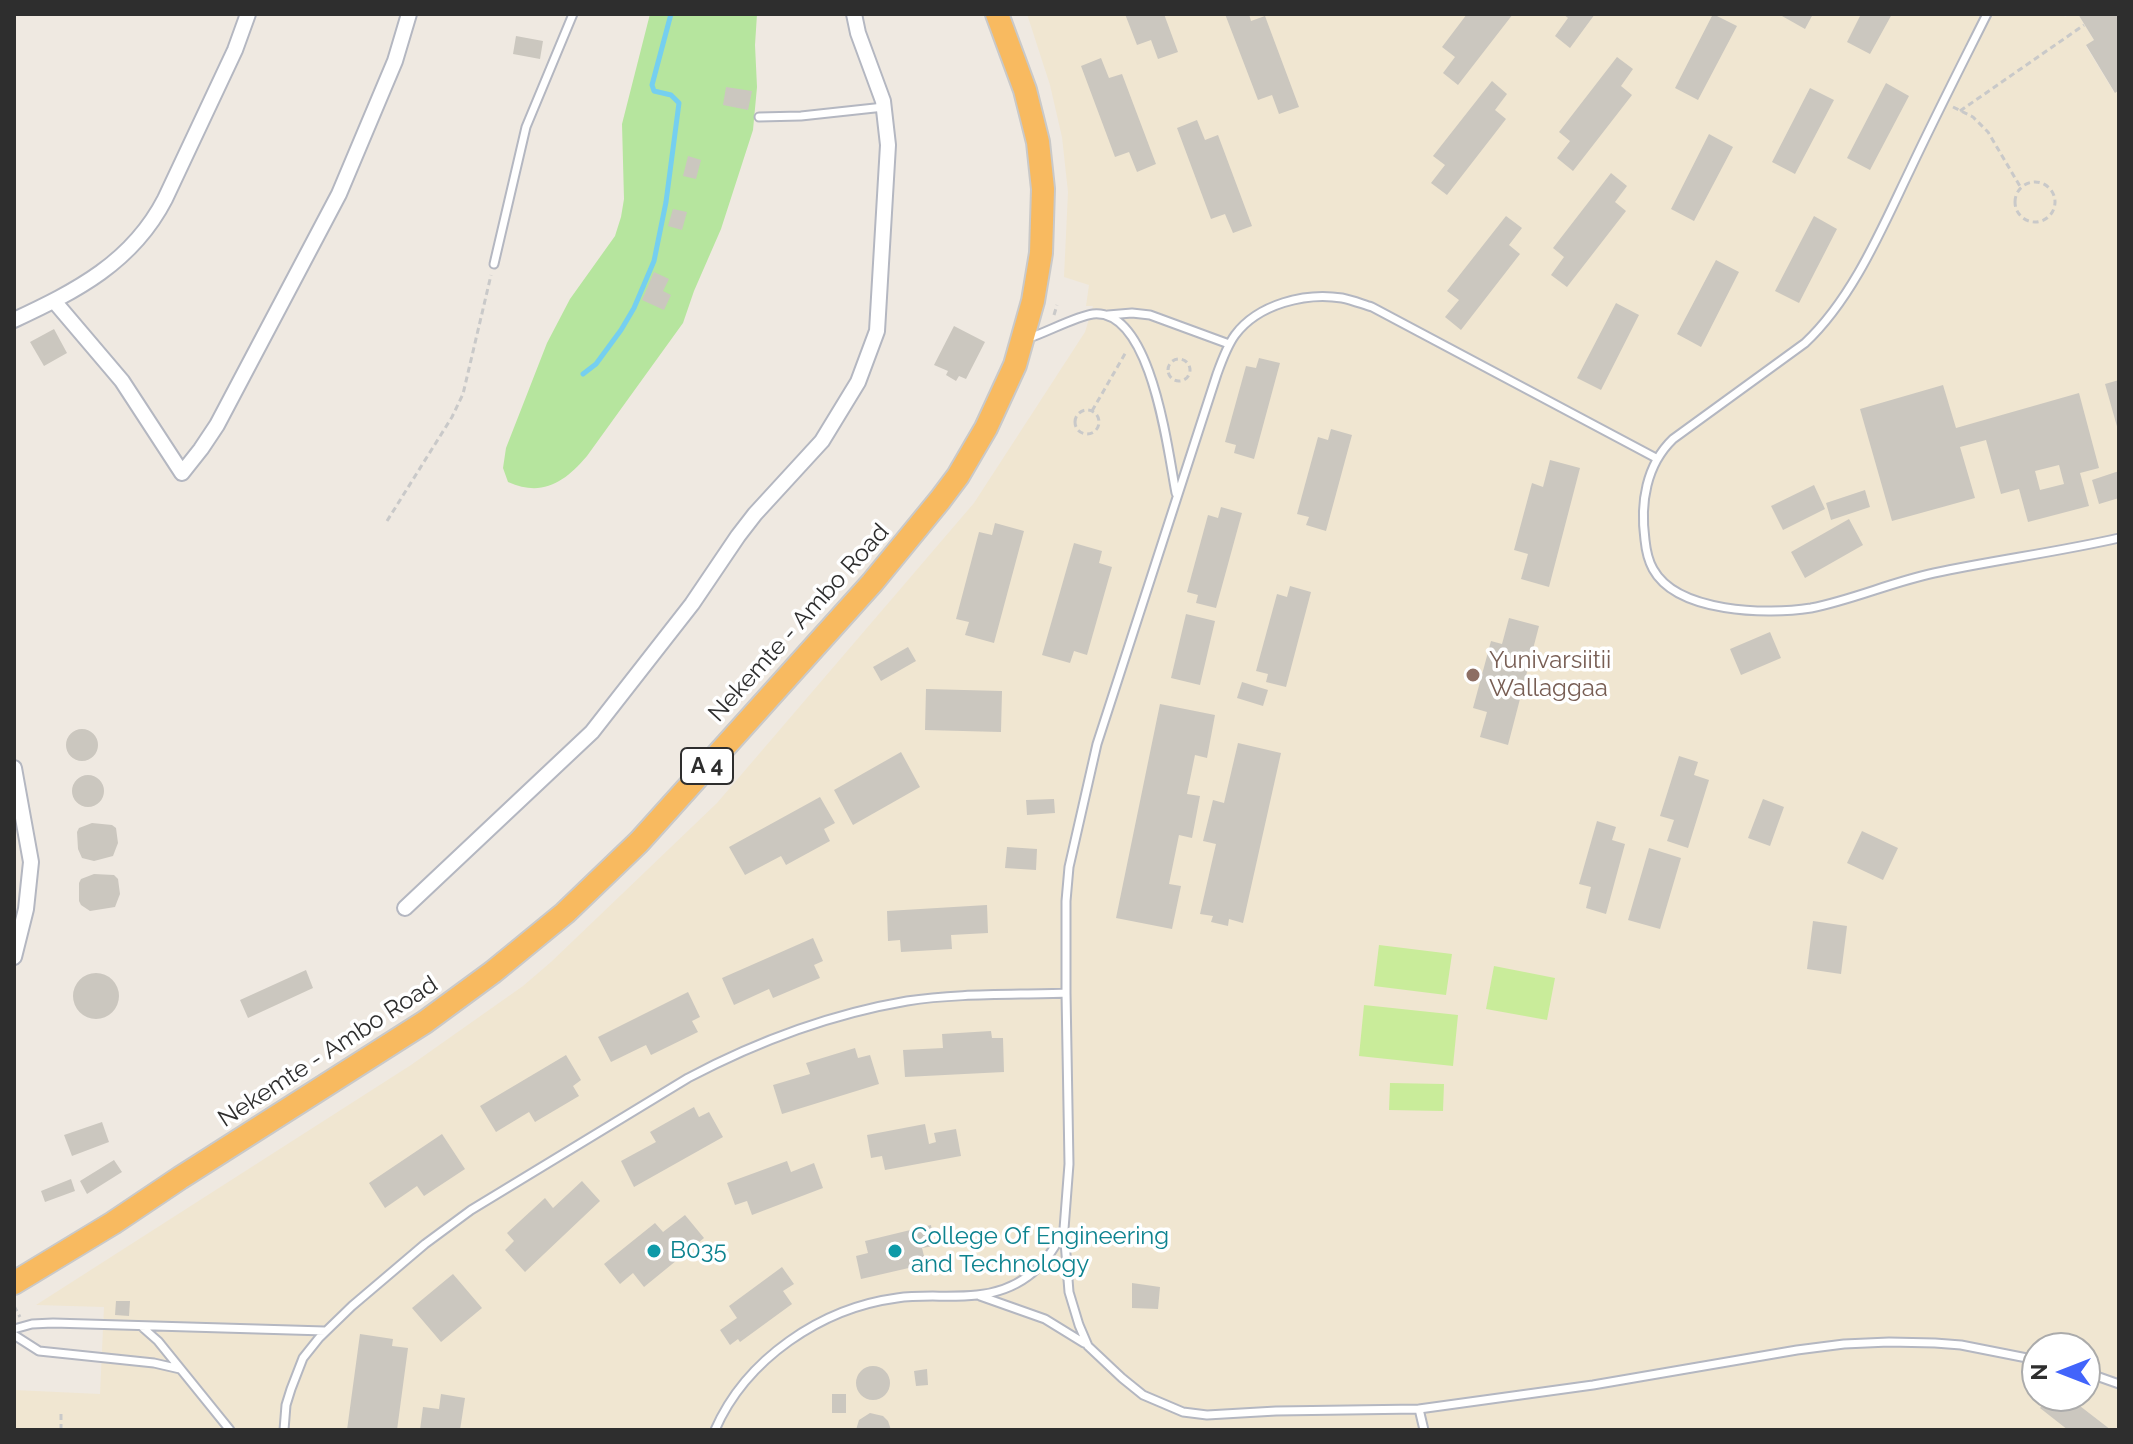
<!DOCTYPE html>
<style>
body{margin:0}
#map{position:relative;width:2133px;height:1444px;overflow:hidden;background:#efe9e1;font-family:Raleway,sans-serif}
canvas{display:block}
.frame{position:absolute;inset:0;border:16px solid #2e2e2e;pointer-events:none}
.north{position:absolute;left:2021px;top:1332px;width:80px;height:80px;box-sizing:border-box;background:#fff;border:2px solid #ababab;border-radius:50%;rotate:270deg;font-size:22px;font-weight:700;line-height:32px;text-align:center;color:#2e2e2e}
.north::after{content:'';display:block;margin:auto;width:28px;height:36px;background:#4264fb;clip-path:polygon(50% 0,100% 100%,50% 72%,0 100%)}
</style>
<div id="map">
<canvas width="2133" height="1444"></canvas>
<div class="frame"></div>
<div class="north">N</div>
</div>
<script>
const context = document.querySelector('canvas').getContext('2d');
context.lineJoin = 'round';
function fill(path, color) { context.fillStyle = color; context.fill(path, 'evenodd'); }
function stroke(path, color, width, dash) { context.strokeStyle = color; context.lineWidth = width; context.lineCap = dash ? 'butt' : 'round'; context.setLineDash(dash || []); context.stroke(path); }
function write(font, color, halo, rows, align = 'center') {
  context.font = font + ' Raleway,sans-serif'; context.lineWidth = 7; context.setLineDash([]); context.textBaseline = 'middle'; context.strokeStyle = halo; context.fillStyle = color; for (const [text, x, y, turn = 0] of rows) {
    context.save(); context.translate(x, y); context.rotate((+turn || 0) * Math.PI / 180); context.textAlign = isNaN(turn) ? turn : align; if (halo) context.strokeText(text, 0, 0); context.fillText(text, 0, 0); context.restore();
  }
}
const education = new Path2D(`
 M1027,14H2063L2065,17L2071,14H2078L2094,40L2086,46L2114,92L2119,90V1430H14V1390L100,1394L104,1307L36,1305L411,1065L523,986L551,962L717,803L974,503L1085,332L1093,306H1086L1089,285L1064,277L1068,192L1062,137L1050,85ZM2037,1348H2085V1396H2037Z`);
const green = new Path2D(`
 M650,14H757L755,45L757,87L753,130L721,229L694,291L683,323L587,456C564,483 542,497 508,482L503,468L506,448L547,343L570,299L615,236L621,217L624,199L622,124Z`);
const pitch = new Path2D(`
 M1379,945L1452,954L1446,995L1374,986Z
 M1494,966L1555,978L1547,1020L1486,1009Z
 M1364,1005L1458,1015L1453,1066L1359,1056Z
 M1390,1083L1444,1084L1443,1111L1389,1110Z`);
const stream = new Path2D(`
 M583,374L596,364L621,330L634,308L654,261L666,202L679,103L671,95L654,91L652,85L671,14`);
const building = new Path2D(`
 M1125,14H1164L1178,52L1158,59L1151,40L1137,45Z
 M1225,14H1249L1251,21L1265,16L1299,107L1279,114L1272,95L1258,100Z
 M1467,14H1513L1458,85L1443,73L1455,57L1442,47Z
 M1563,14H1595L1570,48L1555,36L1568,18Z
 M1713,14L1737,26L1698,100L1675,88Z
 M1783,14H1813L1805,29L1782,16Z
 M1861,14H1892L1870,54L1847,42Z
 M2078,14H2119V90L2115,93L2086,45L2094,40Z
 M516,36L543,41L540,59L513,54Z
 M1617,57L1633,69L1621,86L1632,95L1573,171L1557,158L1570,141L1559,132Z
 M1101,58L1109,78L1122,74L1156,164L1137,172L1129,152L1115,157L1081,66Z
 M1492,81L1507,94L1495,110L1506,119L1447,195L1431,183L1445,165L1433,156Z
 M1886,83L1909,96L1870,170L1847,158Z
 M726,87L752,91L748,110L723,105Z
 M1810,88L1834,100L1795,174L1772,162Z
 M1197,120L1205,140L1218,135L1252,226L1233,233L1225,214L1211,219L1177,128Z
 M1709,134L1733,147L1694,221L1671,209Z
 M688,156L701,160L696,179L683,176Z
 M1611,173L1627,186L1615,202L1626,211L1567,287L1551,275L1564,257L1553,248Z
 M673,209L687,212L682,230L668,226Z
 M1506,216L1522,228L1509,245L1520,254L1461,330L1445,317L1459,300L1447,291Z
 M1814,216L1837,229L1799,303L1775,291Z
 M1716,260L1739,272L1701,347L1677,334Z
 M654,272L669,279L663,291L671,295L664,310L642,300Z
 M1616,303L1639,315L1601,390L1577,378Z
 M954,326L985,342L966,379L959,376L956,381L946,375L948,371L934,365Z
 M54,329L67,353L44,366L30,342Z
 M1259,358L1280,363L1254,459L1234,453L1236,445L1225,442L1246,366L1256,368Z
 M2119,380V430H2118L2105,384Z
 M1943,385L1956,428L2079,393L2099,468L2080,473L2089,506L2028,522L2019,489L2001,494L1986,440L1960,447L1975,498L1892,521L1860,409ZM2059,465L2064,484L2040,490L2035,471Z
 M1331,429L1352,435L1326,531L1306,525L1309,517L1297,514L1318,437L1328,440Z
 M1550,460L1580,468L1549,587L1521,579L1528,554L1514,550L1532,483L1543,487Z
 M2119,471V498L2099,504L2092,480Z
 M1814,485L1825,509L1783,530L1771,506Z
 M1865,490L1870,507L1831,520L1826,503Z
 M1221,507L1242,513L1216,608L1196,603L1198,595L1187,592L1208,515L1218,518Z
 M1849,519L1863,545L1805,578L1791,552Z
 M995,523L1024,531L994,643L965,635L969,622L956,619L979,532L992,535Z
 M1074,543L1102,551L1099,563L1112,567L1087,655L1074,651L1070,663L1042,655Z
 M1290,586L1311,592L1286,687L1266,682L1268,674L1256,671L1277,594L1287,597Z
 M1186,614L1215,621L1200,685L1171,678Z
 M1509,618L1539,626L1508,745L1480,737L1487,712L1473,708L1491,641L1502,644Z
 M1770,632L1781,658L1741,675L1730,649Z
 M908,647L916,661L881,681L873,667Z
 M1242,682L1268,690L1263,706L1237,698Z
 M926,689L1002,691L1001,732L925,730Z
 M1160,704L1215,715L1207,758L1195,755L1187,794L1200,796L1192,838L1179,835L1169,884L1181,886L1172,929L1116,918Z
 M66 745a16 16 0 1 1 32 0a16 16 0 1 1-32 0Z
 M1238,743L1281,753L1243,923L1229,919L1228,926L1211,922L1213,916L1200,914L1216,844L1203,841L1213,800L1224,803Z
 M901,752L920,787L853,825L834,790Z
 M1679,756L1698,762L1694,775L1709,780L1688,848L1667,841L1674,820L1660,816Z
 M72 791a16 16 0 1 1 32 0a16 16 0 1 1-32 0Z
 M820,797L835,823L824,829L830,841L786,865L781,856L745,875L729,847Z
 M1054,799L1055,813L1027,815L1026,800Z
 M1763,799L1784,807L1770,846L1748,838Z
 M1597,821L1616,827L1612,840L1625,844L1606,914L1586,908L1591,887L1579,884Z
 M92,823L112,825L116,828L118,843L113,856L94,861L82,858L78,849L77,832L79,828Z
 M1862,831L1898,848L1883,880L1847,863Z
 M1007,847L1037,849L1036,870L1005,868Z
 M1649,848L1681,858L1660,929L1628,920Z
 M94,874L114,875L118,879L120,894L115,907L90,911L81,905L79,901V883L81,879Z
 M987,905L988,933L951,935L952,949L901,952L900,940L888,941L887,911Z
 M1813,921L1847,926L1841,974L1807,969Z
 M813,938L823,961L814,965L820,978L773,998L769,989L734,1005L722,978Z
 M306,970L313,988L248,1018L240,1000Z
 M73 996a23 23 0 1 1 46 0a23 23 0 1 1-46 0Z
 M688,992L700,1017L692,1021L698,1032L651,1055L646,1045L611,1062L598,1037Z
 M991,1031L992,1038H1003L1004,1072L905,1077L903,1050L943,1048L942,1034Z
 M855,1048L858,1058L870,1055L879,1084L782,1114L773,1085L810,1074L806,1063Z
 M566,1055L581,1080L573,1086L579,1096L535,1122L529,1112L496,1132L480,1106Z
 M694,1107L699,1117L709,1112L723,1137L634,1187L621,1161L656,1142L650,1132Z
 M102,1122L109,1142L72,1156L64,1135Z
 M925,1124L929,1144L936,1142L934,1133L956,1129L961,1156L885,1170L882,1156L871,1158L867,1135Z
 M442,1134L465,1169L424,1196L417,1186L385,1208L369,1183Z
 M114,1160L122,1172L87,1194L80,1181Z
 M787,1161L791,1172L814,1163L823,1188L752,1215L747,1201L735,1205L727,1183Z
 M71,1179L75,1191L45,1202L41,1191Z
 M582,1181L600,1201L525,1272L505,1250L514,1241L507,1233L545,1198L553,1208Z
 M685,1215L704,1238L644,1287L633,1273L620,1284L604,1264L655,1223L663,1232Z
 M931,1225L934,1246L922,1248L926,1264L861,1279L856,1256L868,1253L865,1241Z
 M782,1267L794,1284L783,1291L792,1304L740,1342L738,1339L730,1345L720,1330L737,1318L729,1306Z
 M453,1274L482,1308L441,1342L412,1308Z
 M1132,1283L1160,1287L1158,1309L1132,1308Z
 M116,1301H130L129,1316L115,1315Z
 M360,1334L393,1339L392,1346L408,1348L397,1430H347Z
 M856 1383a17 17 0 1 1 34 0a17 17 0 1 1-34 0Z
 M927,1369L928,1385L916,1386L914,1371Z
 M441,1394L465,1398L460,1430H420L423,1407L439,1409Z
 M832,1394H846V1413H832Z
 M2049,1396H2067L2111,1430H2068L2040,1408Z
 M870,1413L883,1416L888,1421L891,1430H856L859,1420Z`);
const path = new Path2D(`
 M1953,107L1973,117L1988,132L2021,188
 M1960,111L2084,25
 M2015 202a20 20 0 1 1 40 0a20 20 0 1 1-40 0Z
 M1054,315L1057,305
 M1168 370a11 11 0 1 1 22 0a11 11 0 1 1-22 0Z
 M1075 422a12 12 0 1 1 24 0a12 12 0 1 1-24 0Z
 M1092,411L1126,352
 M387,521L452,417L463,394L491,275
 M14,1306L20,1317
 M61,1430V1414`);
const service = new Path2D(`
 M1987,14C1961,66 1935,117 1910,170C1882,228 1853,298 1805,343L1673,439C1646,465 1640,503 1645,540C1646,550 1648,560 1653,569C1677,613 1767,615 1811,608C1852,600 1892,582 1934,573C1995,560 2058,552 2119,538
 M759,117L801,116L884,107
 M494,264L526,127L573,14
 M1108,315L1132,313L1150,315L1229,344
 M1029,338C1047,332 1077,316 1093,314C1152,308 1168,453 1176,493
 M1656,458L1372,307C1362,304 1352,300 1342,298C1306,292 1258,304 1235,335C1227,346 1222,360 1217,374L1097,744L1069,867L1066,901V993L1069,1164L1064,1229L1069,1292L1079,1325L1088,1346L1122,1378L1143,1395L1183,1412L1207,1415L1276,1411L1419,1409L1593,1385L1797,1350L1844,1344L1889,1342L1935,1343L1961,1345L2037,1360
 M980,1296L1045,1319L1084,1343
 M141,1326L158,1341L230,1430
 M14,1329L32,1324L53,1323L325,1331
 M14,1335L39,1351L154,1363L180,1369
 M2085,1372L2119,1384
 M1419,1409L1424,1430
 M284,1430L286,1405L291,1389L303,1358L319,1338L352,1306L425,1244L471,1210L688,1078C756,1042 831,1014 907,1001C957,993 1015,995 1066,993
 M715,1430C746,1359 821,1308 897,1298C923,1294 950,1298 977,1295C1017,1291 1045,1269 1062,1233`);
const minor = new Path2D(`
 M54,301L122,381L182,473L201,449L217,425L339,194L395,61L409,14
 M14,320C76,291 132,263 165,199L235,50L248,14
 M14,768L31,862L26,909L14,957
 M405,908L592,732L692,604L738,536L755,514L822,441L858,382L877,331L888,145L883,101L858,33L854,14`);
const trunk = new Path2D(`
 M14,1283L113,1223L180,1178L425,1022L493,972L565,913L639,842L872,583L940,500L958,476L986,428L1015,365L1033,301L1041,253L1043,189L1038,142L1025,90L997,14`);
const markers = [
 [1473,675,8,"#8d6e63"],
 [654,1251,8,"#0f9aa8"],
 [895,1251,8,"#0f9aa8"]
];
const shields = [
 [707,766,52]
];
const shieldNames = [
 ["A 4",707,766]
];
const streetNames = [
 ["Nekemte - Ambo Road",799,623,-48],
 ["Nekemte - Ambo Road",328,1052,-33]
];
const educationNames = [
 ["Yunivarsiitii",1489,661],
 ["Wallaggaa",1489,689]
];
const cultureNames = [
 ["College Of Engineering",911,1237],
 ["and Technology",911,1265],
 ["B035",670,1251]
];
fill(education, '#f0e6d1');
fill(green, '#b6e59e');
fill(pitch, '#c9ec9a');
stroke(stream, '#75cff0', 5);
fill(building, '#cbc7bf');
stroke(service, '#b4b7c1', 11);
stroke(minor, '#b4b7c1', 18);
stroke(trunk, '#c9c9c9', 26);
stroke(path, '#c9c9c9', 3, [6, 4]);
stroke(service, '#fff', 7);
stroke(minor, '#fff', 14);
stroke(trunk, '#f8ba60', 22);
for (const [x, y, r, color] of markers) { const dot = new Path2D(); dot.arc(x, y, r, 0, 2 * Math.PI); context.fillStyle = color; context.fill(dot); stroke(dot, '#fff', 3); }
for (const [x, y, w] of shields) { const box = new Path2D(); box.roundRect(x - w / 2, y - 18, w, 36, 6); context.fillStyle = '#fff'; context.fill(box); stroke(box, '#2e2e2e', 2); }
write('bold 22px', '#2e2e2e', null, shieldNames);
write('24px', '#2e2e2e', '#fff', streetNames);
write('24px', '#785e54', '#fff', educationNames, 'left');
write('24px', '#0d838f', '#fff', cultureNames, 'left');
</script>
